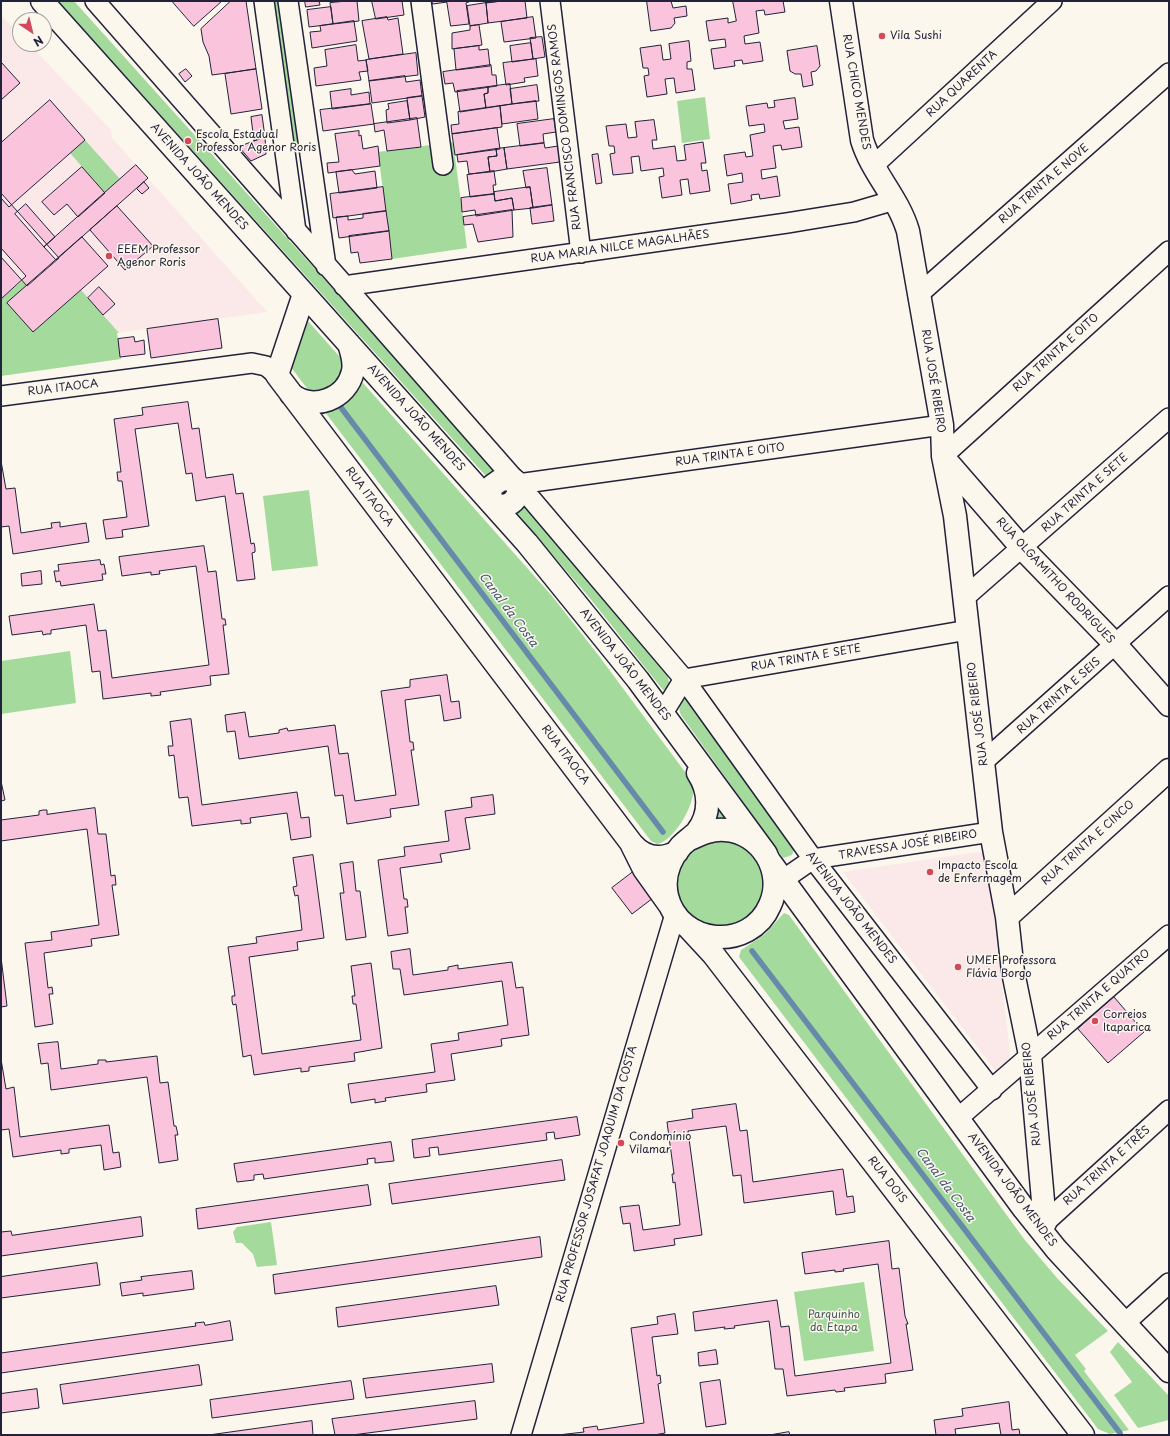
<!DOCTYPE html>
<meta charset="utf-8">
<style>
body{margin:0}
#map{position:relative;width:1170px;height:1436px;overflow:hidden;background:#fbf7ec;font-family:"Playpen Sans",sans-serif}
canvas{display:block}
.frame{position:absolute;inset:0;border:2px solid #22223b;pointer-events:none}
.north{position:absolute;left:12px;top:12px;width:40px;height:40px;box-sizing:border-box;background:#fbf7ec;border:1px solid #a4a2a5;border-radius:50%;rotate:145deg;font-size:11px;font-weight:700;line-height:16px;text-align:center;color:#22223b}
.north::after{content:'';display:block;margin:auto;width:14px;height:18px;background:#d1495b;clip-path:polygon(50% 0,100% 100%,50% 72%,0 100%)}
</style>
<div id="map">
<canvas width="1170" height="1436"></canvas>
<div class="frame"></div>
<div class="north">N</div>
</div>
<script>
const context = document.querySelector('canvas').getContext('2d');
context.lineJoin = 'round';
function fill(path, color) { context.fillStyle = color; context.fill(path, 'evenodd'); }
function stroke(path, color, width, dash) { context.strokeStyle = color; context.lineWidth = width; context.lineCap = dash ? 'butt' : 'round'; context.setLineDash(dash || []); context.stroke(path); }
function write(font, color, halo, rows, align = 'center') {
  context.font = font + ' "Playpen Sans",sans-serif'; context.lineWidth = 3; context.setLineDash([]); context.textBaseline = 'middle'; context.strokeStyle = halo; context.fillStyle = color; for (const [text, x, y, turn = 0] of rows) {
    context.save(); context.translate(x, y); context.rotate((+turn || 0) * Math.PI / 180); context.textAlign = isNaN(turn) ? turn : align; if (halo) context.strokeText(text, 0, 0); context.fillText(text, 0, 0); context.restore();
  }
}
const built = new Path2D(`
 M1,15L20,35V44H29L111,130L112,138L267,312L1,349Z
 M986,851L1011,1062L998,1074L843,872Z`);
const green = new Path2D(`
 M58,1H74L492,466L494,472L487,477L485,475Z
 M272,1H281L299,143L291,144Z
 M705,97L710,139L682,143L677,101Z
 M85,140L120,179L105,193L70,153Z
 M453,142L467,248L392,259L378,152Z
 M22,281L27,286L7,303L33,332L81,290L119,333H117L121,359L1,376V299Z
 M300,312L552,596L599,656L688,776C691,781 693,785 693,791C694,806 673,842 657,844L651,841L290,366Z
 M309,490L318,566L272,571L263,496Z
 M523,502L666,671L669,682L668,689L663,690L589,597L517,514L516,510Z
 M70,651L76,703L1,714V661Z
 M685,699L795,847L792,855L783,858L681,715C678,708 679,703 685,699Z
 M718,806L742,825L711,821Z
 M676 884a43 43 0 1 1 86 0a43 43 0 1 1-86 0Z
 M784,913L789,915L1024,1239L1057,1278L1108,1331L1075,1355L1086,1369L1084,1371L1129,1430L1110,1434L1098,1429L739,957L741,950L764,935Z
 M271,1222L277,1265L257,1267L253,1254L242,1243H236L233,1232L237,1227Z
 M864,1282L874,1351L804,1361L794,1292Z
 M1118,1342L1169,1396V1420L1138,1428L1114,1395L1132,1382L1110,1352Z`);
const stream = new Path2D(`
 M336,401L663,832
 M752,951L1120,1433`);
const building = new Path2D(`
 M172,1H222L194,26Z
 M231,1H246L256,69L212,75L209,56L203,42L201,29Z
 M305,1H319L320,5L306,7Z
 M347,1H357L359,21L333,24L330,3Z
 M372,1H402L404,15L376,19Z
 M432,1H447V2L433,4Z
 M447,1H471L466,3L469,24L451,26Z
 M485,1H502L486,3Z
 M502,1H525L527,18L488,23L486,3Z
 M647,1H671L673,8L686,6L687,16L674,18L675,23L671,28L651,31Z
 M733,1H783L785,12L765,15L764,10L756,11L759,33L744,36L745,44L760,42L763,61L743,64L742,60L734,61L735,66L714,69L711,49L726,47L725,39L709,41L706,21L728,18V23L736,21Z
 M486,3L488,23L470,26L467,6Z
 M331,7L333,24L309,27L307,10Z
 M387,17L388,20L398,18L403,54L369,59L362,21Z
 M533,17L536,38L504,42L501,22Z
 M354,21L357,41L312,48L310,32L321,31L320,26Z
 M479,25L482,45L452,49V33L470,30V26Z
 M542,37L545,57L533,59L530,38Z
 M689,41L691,61L687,62V69H692L695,90L676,93L674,78L665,79L667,94L647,97L644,76L649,75L648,68H643L640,48L661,45L663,60L671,59L669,44Z
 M531,43L533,59L512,62L510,46Z
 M356,45L358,61L366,60L368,71L359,72L361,80L316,86L314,68L327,66L325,50Z
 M479,46V50L488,49L490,66L456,70L454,49Z
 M817,46L820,66L816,71L811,72L813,85L803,87L801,74H795L790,71L787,51Z
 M416,53L418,75L369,81L366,60Z
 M536,59L538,76L524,78L525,82L506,85L503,63Z
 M1,62L20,83L1,100Z
 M491,65L492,75H496L497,86L455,92L453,83L445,84L443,72Z
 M186,69L192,76L185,82L179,74Z
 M256,69L262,109L231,114L225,74Z
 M405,76L406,82L420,80L422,96L372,103L369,81Z
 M510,84L512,104L486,108L484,94L488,93V87Z
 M537,85L539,101L512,104L510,89Z
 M488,87V93L484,94L486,108L460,112L457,91Z
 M351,89V95L369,92L370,104L332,109L330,92Z
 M422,96L425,117L410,120L407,98Z
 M795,98L798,119L783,121L785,129L799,127L802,147L782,150L781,145L773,146L776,168L761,170L762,179L777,176L780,196L760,199L759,194L751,195L752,200L731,204L728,184L743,182L742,173L727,176L724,155L745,152L746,157L753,156L750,135L765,132L764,124L749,126L746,106L767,103L768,108L775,107L774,101Z
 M50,100L85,140L9,207L1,198V143Z
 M407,101L410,120L387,123L386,110L389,109L388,104Z
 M536,101L538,119L502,124L500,106Z
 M371,104L374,124L323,131L320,110Z
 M500,106L502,127L452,134L451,125L459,124L458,112Z
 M262,115L265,137L254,141L251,117Z
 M417,118L421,147L387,151L384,130L375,132L374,124Z
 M554,119L556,132L543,134L544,143L520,146L517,124Z
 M654,120L657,140H652L653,149L675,146L677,161L686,160L684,145L703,142L706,163H701L702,171L707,170L710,191L690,194L688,179L680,180L682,195L662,198L659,177L664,176L663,168L641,171L639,156L631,157L633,173L613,175L610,154L615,153L614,146H609L606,126L626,124L628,138L637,137L635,122Z
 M497,128L500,149L455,155L452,134Z
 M359,131V136L361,135L363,149L378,146L380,166L328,173L327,163L339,162L335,134Z
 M265,137L266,154L251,161L239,147Z
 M544,143L545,148L558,146L560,162L507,169L504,148Z
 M504,148L507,169L490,172L488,157L497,156L496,149Z
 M496,149L497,156L488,157L490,172L469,174L467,161L458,162L457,155Z
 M598,154L602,183L596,184L592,155Z
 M136,165L148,178L56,260L44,247Z
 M82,167L105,193L78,217L67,204L54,215L42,202Z
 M547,168L552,205L533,208L530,187L526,188L523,171Z
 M352,170L355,174L375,171L377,188L339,193L336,172Z
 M494,171L496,185H493L494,194L470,197L467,175Z
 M144,182L149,188L142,194L137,189Z
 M383,187L386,211L333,218L330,194Z
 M530,187L533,208L514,210L512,198L495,201L494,192Z
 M1,193L59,258L27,286L1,257Z
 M494,194L495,201L512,198L514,210L476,216L475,210L462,212L461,198Z
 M26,204L55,237L44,247L15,214Z
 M552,205L554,221L532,224L530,208Z
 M117,206L153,246L125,270L90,230Z
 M512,210L513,237L478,242L473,224L464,225L463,217Z
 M386,211L389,231L339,238L336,217L348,216V220L363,218V214Z
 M389,231L392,259L360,263L358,252L351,253L349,236Z
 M82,237L108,266L33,332L7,303Z
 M1,248L26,276L1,299Z
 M99,287L115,304L103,315L88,298Z
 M218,319L222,348L151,358L147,329Z
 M134,337L135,342L144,340L145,354L120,357L118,339Z
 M188,402L192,429L199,428L206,478L233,474L236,494L243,493L251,544L254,543L255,548V552L252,553L255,579L237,581L225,496L196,501L192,473L186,474L178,423L135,429L149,526L122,530L123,537L106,539L103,520L127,517L122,481H118L117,472H121L114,419L143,415L142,408Z
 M1,461L6,489L15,488L21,533L52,528L51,523L60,522V527L86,523L89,542L13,554L9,526L1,527Z
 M204,546L208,572L216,571L222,619H225L226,625H223L229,674L210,676L211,685L160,692L161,695L151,696V693L103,699L100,671L92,672L86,625L51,630V634H47L43,635L42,631L12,635L9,616L94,604L98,631L106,630L112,678L209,665L196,566L159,571L160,574L151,575V572L122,576L119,557Z
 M100,560L101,565L104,564L106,574H102L103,580L61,586L60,581L56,582L54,571H59L58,565Z
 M41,571L42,584L22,586L21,574Z
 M447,675L451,702L459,701L461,718L444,721L440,695L405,700L410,742H413L414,750H411L419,805L390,809L391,817L347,824L343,795L335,796L328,746L239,759L235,731L227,732L225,715L245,712L249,737L279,733V730L287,728L288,731L335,725L339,754L348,753L355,801L396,795L381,691L410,687V680Z
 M191,719L202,805L297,792L301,818L309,817L311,837L291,840L287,813L250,818L251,823L241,824V820L192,826L188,797L179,798L174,755L169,756L168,746H173L170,722Z
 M1,781L5,800L1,801Z
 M493,795L495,814L465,818L470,849L440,854L442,862L400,868L404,899H407L408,907H405L408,933L388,936L378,860L405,856L404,847L449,841L445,811L472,807L471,798Z
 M95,808L98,834H106L111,876L115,875L116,885H112L119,935L91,939L92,946L44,953L48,988L52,987L53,994H49L53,1024L35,1027L25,943L52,940L51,932L99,925L87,829L1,841V820L39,815V811L43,810H47V814Z
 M313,855L324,938L297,942L298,950L249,957L262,1054L361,1040L356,1004H353L352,996H355L351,966L371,963L382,1048L354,1053L355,1061L309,1067V1071L301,1072V1068L254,1075L251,1055L243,1057L236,1004L233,1005L232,1001V996H235L228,947L257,943L256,937L302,930L298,895L295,896L293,887L297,886L293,858Z
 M353,862L356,891H360L366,937L346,940L340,893H344L340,864Z
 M633,872L653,898L632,914L612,888Z
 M410,949L413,975L448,970V967L458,965V969L512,962L516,988L523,987L529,1035L501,1039L502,1046L451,1054L455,1080L426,1084L427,1092L385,1098L386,1101L380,1102L375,1103V1099L351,1103L348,1084L435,1072L431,1044L459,1040L458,1033L508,1025L502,981L404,995L400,969H393L391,952Z
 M1,957L7,1006L1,1007Z
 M1114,997L1144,1032L1108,1063L1078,1029Z
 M58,1042L61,1069L98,1064V1060H106V1062L157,1056L160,1083L168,1082L174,1126H176L178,1135H175L178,1160L159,1163L147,1077L51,1090L48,1063L41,1064L38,1044Z
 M1,1059L6,1089L14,1087L20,1137L109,1125L113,1153L119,1152L121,1167L104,1170L101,1145L69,1149V1153L61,1154V1150L13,1157L9,1129L1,1130Z
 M736,1104L740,1131L747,1130L753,1182L843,1169L847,1197L853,1196L855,1212L836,1215L833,1191L744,1203L741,1175L733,1176L726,1126L688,1131L702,1235L674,1239L675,1245L634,1251L630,1223L623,1224L620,1207L639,1205L643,1230L680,1225L675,1182L673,1183L672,1174H674L667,1122L693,1118L692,1110Z
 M577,1117L580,1135L555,1139L554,1132L546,1133L547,1140L439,1155L438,1147L429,1148L430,1156L414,1158L412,1140Z
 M391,1142L394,1161L375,1163V1158L367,1159L368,1164L264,1179L263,1174L254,1175V1180L237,1182L234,1164Z
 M562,1160L565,1180L392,1204L389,1184Z
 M368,1185L371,1205L198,1229L196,1209Z
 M141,1217L143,1236L1,1256V1232L11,1231L12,1235Z
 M540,1237L542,1257L275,1294L273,1275Z
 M889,1241L892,1269L899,1268L905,1316L908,1324H906L913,1370L885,1374L886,1383L844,1388L845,1391L836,1392L835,1390L787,1396L783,1369H775L769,1321L734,1326L735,1328L724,1329L725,1327L695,1331L693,1312L777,1300L781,1327L789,1326L795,1376L891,1363L878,1264L843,1269L844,1271L835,1272V1270L805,1274L802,1253Z
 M97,1263L100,1285L1,1298V1277Z
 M192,1271L194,1289L143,1296V1293L122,1296L120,1283L142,1280L141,1277Z
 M496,1286L499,1305L338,1327L336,1308Z
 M675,1314L678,1334L652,1337L657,1376L660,1375L661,1383L658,1384L665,1433L654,1435H558L584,1432L583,1428L597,1426L598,1430L644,1423L631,1328L658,1324L657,1317Z
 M230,1321L233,1340L1,1373V1353L196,1326L195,1323L204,1322L205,1325Z
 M716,1350L718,1364L699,1366L698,1353Z
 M492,1364L494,1382L366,1398L363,1379Z
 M199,1365L202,1385L63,1404L60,1385Z
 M720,1380L726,1424L706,1427L700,1383Z
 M351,1381L354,1399L212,1418L210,1400Z
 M37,1389L39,1408L1,1413V1394Z
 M475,1401L477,1419L352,1435H335L332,1419Z
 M1009,1402L1012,1430L1019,1429L1020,1435H1001L999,1423L955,1429L956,1435H936L934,1420L963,1416L962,1409Z
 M312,1421L313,1435H209Z
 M789,1432L790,1435H770Z`);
const street = new Path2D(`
 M95,1L516,481L684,679L813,859L992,1090
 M264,1L296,231
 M288,1L326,266
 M421,1L443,165
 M550,1L581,253
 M873,166L1052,1
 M344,286L787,223L854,212L895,200
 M918,295L1169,73
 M1,396L252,363L266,366L277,375
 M943,456L1169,251
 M518,484L942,425
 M964,598L1169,418
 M663,713L684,679L968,630
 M983,762L1169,596
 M784,879L813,859L991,832
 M957,1119L1169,935
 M1039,1228L1169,1110
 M1125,1323L1169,1283
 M521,1435L675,914`);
const secondary = new Path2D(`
 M42,1L527,543L638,680L766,854
 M841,1L862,140C872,173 898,197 908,231L942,425L943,456L955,516L991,832L1007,917L1013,972L1030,1055L1045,1223
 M304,294L277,375L632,844C644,858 660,861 677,852
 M291,394C313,412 347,399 353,371C355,362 352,353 349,344
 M943,457L1022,548L1116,645L1169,705
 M502,479L514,480L518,484C521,500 507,511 492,503L490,492L492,486Z
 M690,839C702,833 712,829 725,830C761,832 785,872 770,905C750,952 679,946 667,896C663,878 669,860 681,846C686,841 692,837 697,832C711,814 710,791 698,773
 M632,845L644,869L669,904
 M770,862L1024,1209L1056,1249L1169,1371
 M1007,917L1169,770
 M688,927L713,954L1083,1435`);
const markers = [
 [882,36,4,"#d1495b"],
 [188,141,4,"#d1495b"],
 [109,256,4,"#d1495b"],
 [930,872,4,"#d1495b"],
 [958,967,4,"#d1495b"],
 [1095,1021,4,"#d1495b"],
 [621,1143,4,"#d1495b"]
];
const poiNames = [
 ["Vila Sushi",890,36],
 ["Escola Estadual",196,135],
 ["Professor Agenor Roris",196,148],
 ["EEEM Professor",117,250],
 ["Agenor Roris",117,263],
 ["Impacto Escola",938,866],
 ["de Enfermagem",938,879],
 ["UMEF Professora",966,961],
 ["Flávia Borgo",966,974],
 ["Correios",1103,1015],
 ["Itaparica",1103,1028],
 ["Condomínio",629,1137],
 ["Vilamar",629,1150]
];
const streetNames = [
 ["RUA QUARENTA",962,84,-43],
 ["RUA CHICO MENDES",856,92,80],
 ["RUA FRANCISCO DOMINGOS RAMOS",565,127,-97],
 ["AVENIDA JOÃO MENDES",199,177,48],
 ["RUA TRINTA E NOVE",1044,184,-41],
 ["RUA MARIA NILCE MAGALHÃES",620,247,-8],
 ["RUA TRINTA E OITO",1056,353,-42],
 ["RUA JOSÉ RIBEIRO",933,381,81],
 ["RUA ITAOCA",63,388,-7],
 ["AVENIDA JOÃO MENDES",416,418,48],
 ["RUA TRINTA E OITO",730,455,-8],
 ["RUA TRINTA E SETE",1085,493,-42],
 ["RUA ITAOCA",369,497,53],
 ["RUA OLGAMITHO RODRIGUES",1055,581,47],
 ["RUA TRINTA E SETE",806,658,-10],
 ["AVENIDA JOÃO MENDES",625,665,52],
 ["RUA TRINTA E SEIS",1059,696,-42],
 ["RUA JOSÉ RIBEIRO",978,714,-97],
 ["RUA ITAOCA",565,755,53],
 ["RUA TRINTA E CINCO",1088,843,-42],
 ["TRAVESSA JOSÉ RIBEIRO",908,845,-9],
 ["AVENIDA JOÃO MENDES",851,908,52],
 ["RUA TRINTA E QUATRO",1099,995,-41],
 ["RUA JOSÉ RIBEIRO",1032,1094,-96],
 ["RUA TRINTA E TRÊS",1107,1166,-42],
 ["RUA PROFESSOR JOSAFAT JOAQUIM DA COSTA",597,1174,-74],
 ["RUA DOIS",887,1180,52],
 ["AVENIDA JOÃO MENDES",1012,1190,53]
];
const parkNames = [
 ["Parquinho",834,1315],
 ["da Etapa",834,1328]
];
const waterNames = [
 ["Canal da Costa",508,610,53],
 ["Canal da Costa",945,1185,53]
];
fill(built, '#fbe8e8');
fill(green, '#a5da9d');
stroke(stream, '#678aab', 5.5);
fill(building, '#fac4dd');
stroke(building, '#22223b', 1);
stroke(street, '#22223b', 22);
stroke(secondary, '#22223b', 25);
stroke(street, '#fbf7ec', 19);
stroke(secondary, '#fbf7ec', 22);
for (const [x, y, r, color] of markers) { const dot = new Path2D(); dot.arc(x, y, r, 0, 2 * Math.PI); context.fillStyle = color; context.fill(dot); stroke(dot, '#fbf7ec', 1.5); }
write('11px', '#22223b', '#fbf7ec', poiNames, 'left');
write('11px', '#22223b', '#fbf7ec', streetNames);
write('11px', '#495958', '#fbf7ec', parkNames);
write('italic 12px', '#445673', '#fbf7ec', waterNames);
</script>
